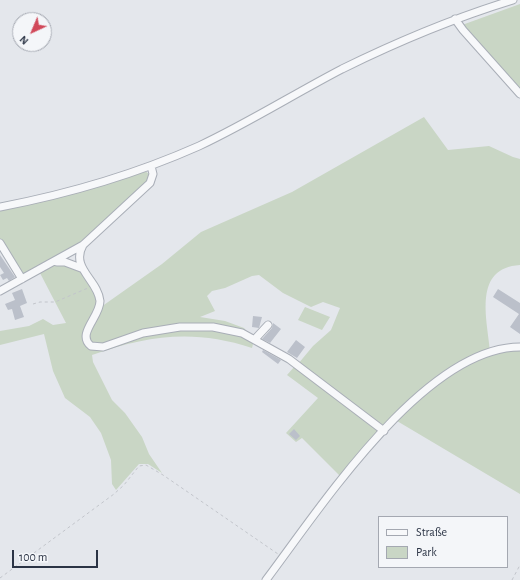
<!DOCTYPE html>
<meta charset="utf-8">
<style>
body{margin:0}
#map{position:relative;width:520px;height:580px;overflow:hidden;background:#e4e7ec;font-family:"Alegreya Sans",sans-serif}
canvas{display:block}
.legend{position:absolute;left:378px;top:516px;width:130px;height:52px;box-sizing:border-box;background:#f4f6f9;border:1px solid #a4a8b1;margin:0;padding:5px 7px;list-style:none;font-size:12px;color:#2b3445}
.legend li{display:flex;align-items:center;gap:8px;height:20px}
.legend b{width:20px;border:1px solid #a4a8b1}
.north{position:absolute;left:12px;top:12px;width:40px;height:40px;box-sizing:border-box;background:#f4f6f9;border:1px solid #a4a8b1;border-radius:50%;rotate:224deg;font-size:11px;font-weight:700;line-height:16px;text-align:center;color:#2b3445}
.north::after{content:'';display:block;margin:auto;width:14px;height:18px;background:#d1495a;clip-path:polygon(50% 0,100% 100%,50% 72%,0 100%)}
.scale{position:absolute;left:12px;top:550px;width:86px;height:18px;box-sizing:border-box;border:2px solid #2b3445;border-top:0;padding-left:5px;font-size:12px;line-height:14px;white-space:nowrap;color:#2b3445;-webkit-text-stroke:3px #f4f6f9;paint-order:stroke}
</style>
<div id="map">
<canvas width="520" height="580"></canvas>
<ul class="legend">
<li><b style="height:5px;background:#f7f8fa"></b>Straße</li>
<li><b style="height:11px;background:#c9d6c5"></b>Park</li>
</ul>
<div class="north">N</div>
<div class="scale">100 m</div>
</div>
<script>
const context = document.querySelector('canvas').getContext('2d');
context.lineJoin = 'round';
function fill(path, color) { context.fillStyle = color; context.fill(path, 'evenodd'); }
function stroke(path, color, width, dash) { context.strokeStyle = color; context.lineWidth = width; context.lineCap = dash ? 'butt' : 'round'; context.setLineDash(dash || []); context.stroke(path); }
const green = new Path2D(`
 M520,4V92L462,25Z
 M424,117L448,150L489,146L513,157L520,159V265C473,268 487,318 490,350C443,367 420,392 386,425H380L298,364L313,346L331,330L340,308L323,302L311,307L283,293L259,275L252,276L225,288L212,291L207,296L215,311L200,317L225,321L244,328L254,340L252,348C195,329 148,335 92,355L93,362L112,400L125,413L142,437L149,454L162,473L148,464H139L116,490L112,484L111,460L101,433L90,417L65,398L53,371L44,334L0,345V331L29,326L43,319L53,325L66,323L40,273C45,270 52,265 57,264C83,260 93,289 101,307L162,264L201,232L292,192Z
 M145,171L149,174L148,182L89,239L22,277L0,241V209Z
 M305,307L330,317L322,330L298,320Z
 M520,350V494L397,421C424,393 454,364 492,354C501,352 511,351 520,350Z
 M295,366L378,430L379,433L340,476L302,438L296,442L286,433L318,398L287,375Z`);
const building = new Path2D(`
 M0,255L15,277L9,281L7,278L3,280L0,275L4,273L0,267Z
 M22,289L27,303L20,306L24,317L15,320L12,309L8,310L5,304L15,300L12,293Z
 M498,289L520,303V334L510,327L519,314L493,297Z
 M253,316L262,317L259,328L252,327Z
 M273,323L281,329L270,343L262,339L272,328Z
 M296,340L305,347L297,358L287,352Z
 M263,350L281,360L278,364L262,352Z
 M294,429L300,436L296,440L289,434Z`);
const path = new Path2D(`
 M33,304L40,302H55L88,288
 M0,578L114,494L124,485L139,466L146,465L163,475L278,554
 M512,580L520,565`);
const minor = new Path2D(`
 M455,19L463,30L520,94
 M0,207C68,194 136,174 199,146C248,123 294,94 342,69C397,42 454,18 513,0
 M0,243L22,279
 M83,245C70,268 98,280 100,301C100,317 76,334 91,346L103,347L143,333L180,327H213L242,333L289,359L384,431
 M57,262H65L81,268
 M0,291L83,245L150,183L153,174L151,166
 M255,339L268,325
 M266,580C319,510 424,347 520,347`);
fill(green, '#c9d6c5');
fill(building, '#bbc0ca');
stroke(minor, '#a9aeb7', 9);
stroke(path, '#c2c5cb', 1, [3, 3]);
stroke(minor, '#f7f8fa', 7);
</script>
